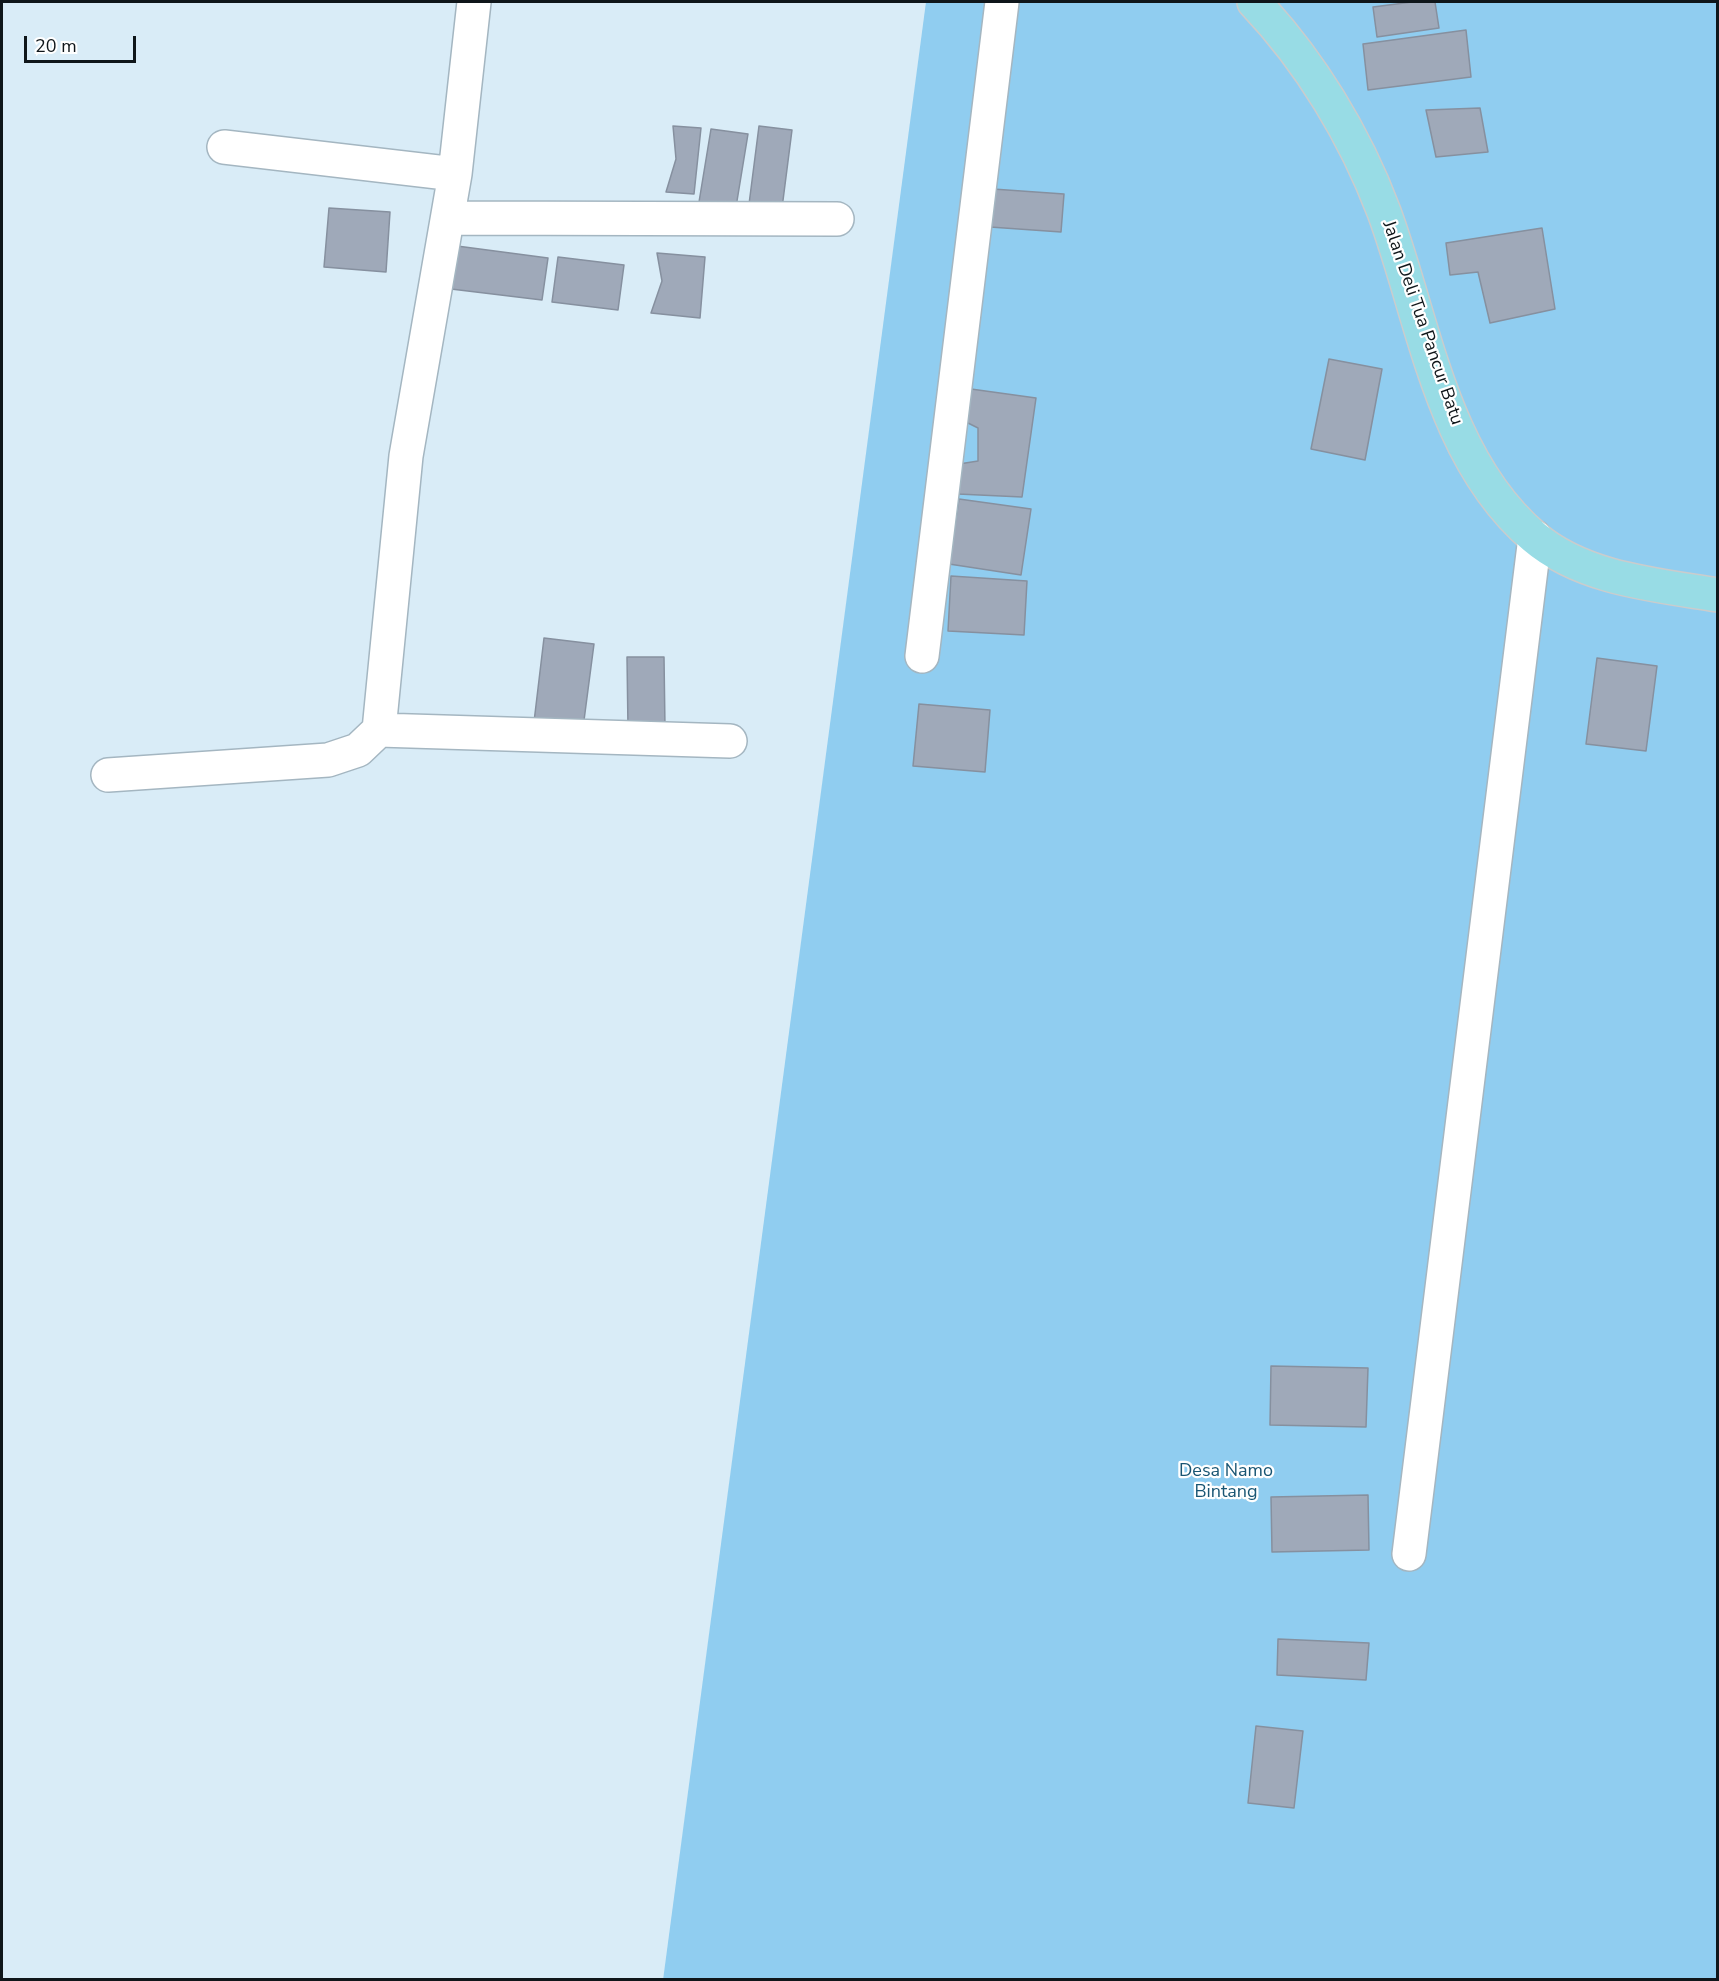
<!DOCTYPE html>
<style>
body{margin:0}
#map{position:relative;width:1719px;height:1981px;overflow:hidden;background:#d9ecf7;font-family:"Nunito Sans",sans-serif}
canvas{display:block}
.frame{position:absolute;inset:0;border:3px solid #0f161a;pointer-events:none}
.scale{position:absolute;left:24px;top:36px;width:112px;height:27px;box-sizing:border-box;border:3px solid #0f161a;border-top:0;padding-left:8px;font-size:18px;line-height:21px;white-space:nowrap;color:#0f161a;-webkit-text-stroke:4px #fff;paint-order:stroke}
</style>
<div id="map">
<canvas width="1719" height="1981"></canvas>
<div class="frame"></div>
<div class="scale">20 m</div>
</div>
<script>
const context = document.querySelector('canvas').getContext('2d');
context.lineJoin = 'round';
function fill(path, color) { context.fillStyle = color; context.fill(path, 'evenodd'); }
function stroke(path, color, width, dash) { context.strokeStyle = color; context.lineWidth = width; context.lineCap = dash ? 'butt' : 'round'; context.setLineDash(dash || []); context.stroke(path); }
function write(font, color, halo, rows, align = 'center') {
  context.font = font + ' "Nunito Sans",sans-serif'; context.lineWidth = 4.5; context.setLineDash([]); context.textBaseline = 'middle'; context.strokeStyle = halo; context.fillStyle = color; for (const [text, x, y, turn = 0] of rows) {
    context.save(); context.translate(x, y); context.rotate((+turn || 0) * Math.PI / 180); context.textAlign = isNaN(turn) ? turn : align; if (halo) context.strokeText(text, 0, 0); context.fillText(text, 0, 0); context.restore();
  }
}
const green = new Path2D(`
 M926,2H1717V1979L663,1980Z`);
const building = new Path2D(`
 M1412,2H1435L1439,28L1377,37L1373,7Z
 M1466,30L1471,77L1368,90L1363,44Z
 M1480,108L1488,152L1436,157L1426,110Z
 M673,126L701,128L694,194L666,192L676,159Z
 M759,126L792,130L781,216L748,212Z
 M711,129L748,134L736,207L699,202Z
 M993,189L1064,194L1061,232L990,227Z
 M329,208L390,212L386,272L324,267Z
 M1542,228L1555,309L1490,323L1478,272L1450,275L1446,243Z
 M457,246L548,258L542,300L451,289Z
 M657,253L705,257L700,318L651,313L662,281Z
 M558,257L624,265L618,310L552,302Z
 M1329,359L1382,369L1365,460L1311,449Z
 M971,389L1036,398L1022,497L958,494L959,464L978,461V428L966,422Z
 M959,499L1031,509L1021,575L949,564Z
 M951,576L1027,581L1024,635L948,631Z
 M544,638L594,644L583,728L534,722Z
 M627,657H664L665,728L628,729Z
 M1597,658L1657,666L1646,751L1586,744Z
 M919,704L990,710L985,772L913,766Z
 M1271,1366L1368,1368L1366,1427L1270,1425Z
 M1368,1495L1369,1550L1272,1552L1271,1497Z
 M1278,1639L1369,1643L1366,1680L1277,1675Z
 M1256,1726L1303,1731L1294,1808L1248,1803Z`);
const minor = new Path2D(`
 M224,147L455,174
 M448,218L837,219
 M922,656L1002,2
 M379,730L730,741
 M108,775L328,760L358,750L379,730L406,456L455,174L474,2
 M1409,1554L1535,537`);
const major = new Path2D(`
 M1254,2C1310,61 1355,135 1384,212C1424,320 1441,458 1534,537C1583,579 1656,585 1718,595`);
const streetNames = [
 ["Jalan Deli Tua Pancur Batu",1422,323,71]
];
const parkNames = [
 ["Desa Namo",1226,1472],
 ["Bintang",1226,1493]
];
fill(green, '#90cdf0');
fill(building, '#9fa9b9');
stroke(building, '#86909f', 1.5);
stroke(minor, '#a4b6c1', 36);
stroke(major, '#cacccd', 36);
stroke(minor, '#fff', 33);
stroke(major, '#98dce5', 33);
write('18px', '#0f161a', '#fff', streetNames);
write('18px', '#185573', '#fff', parkNames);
</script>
